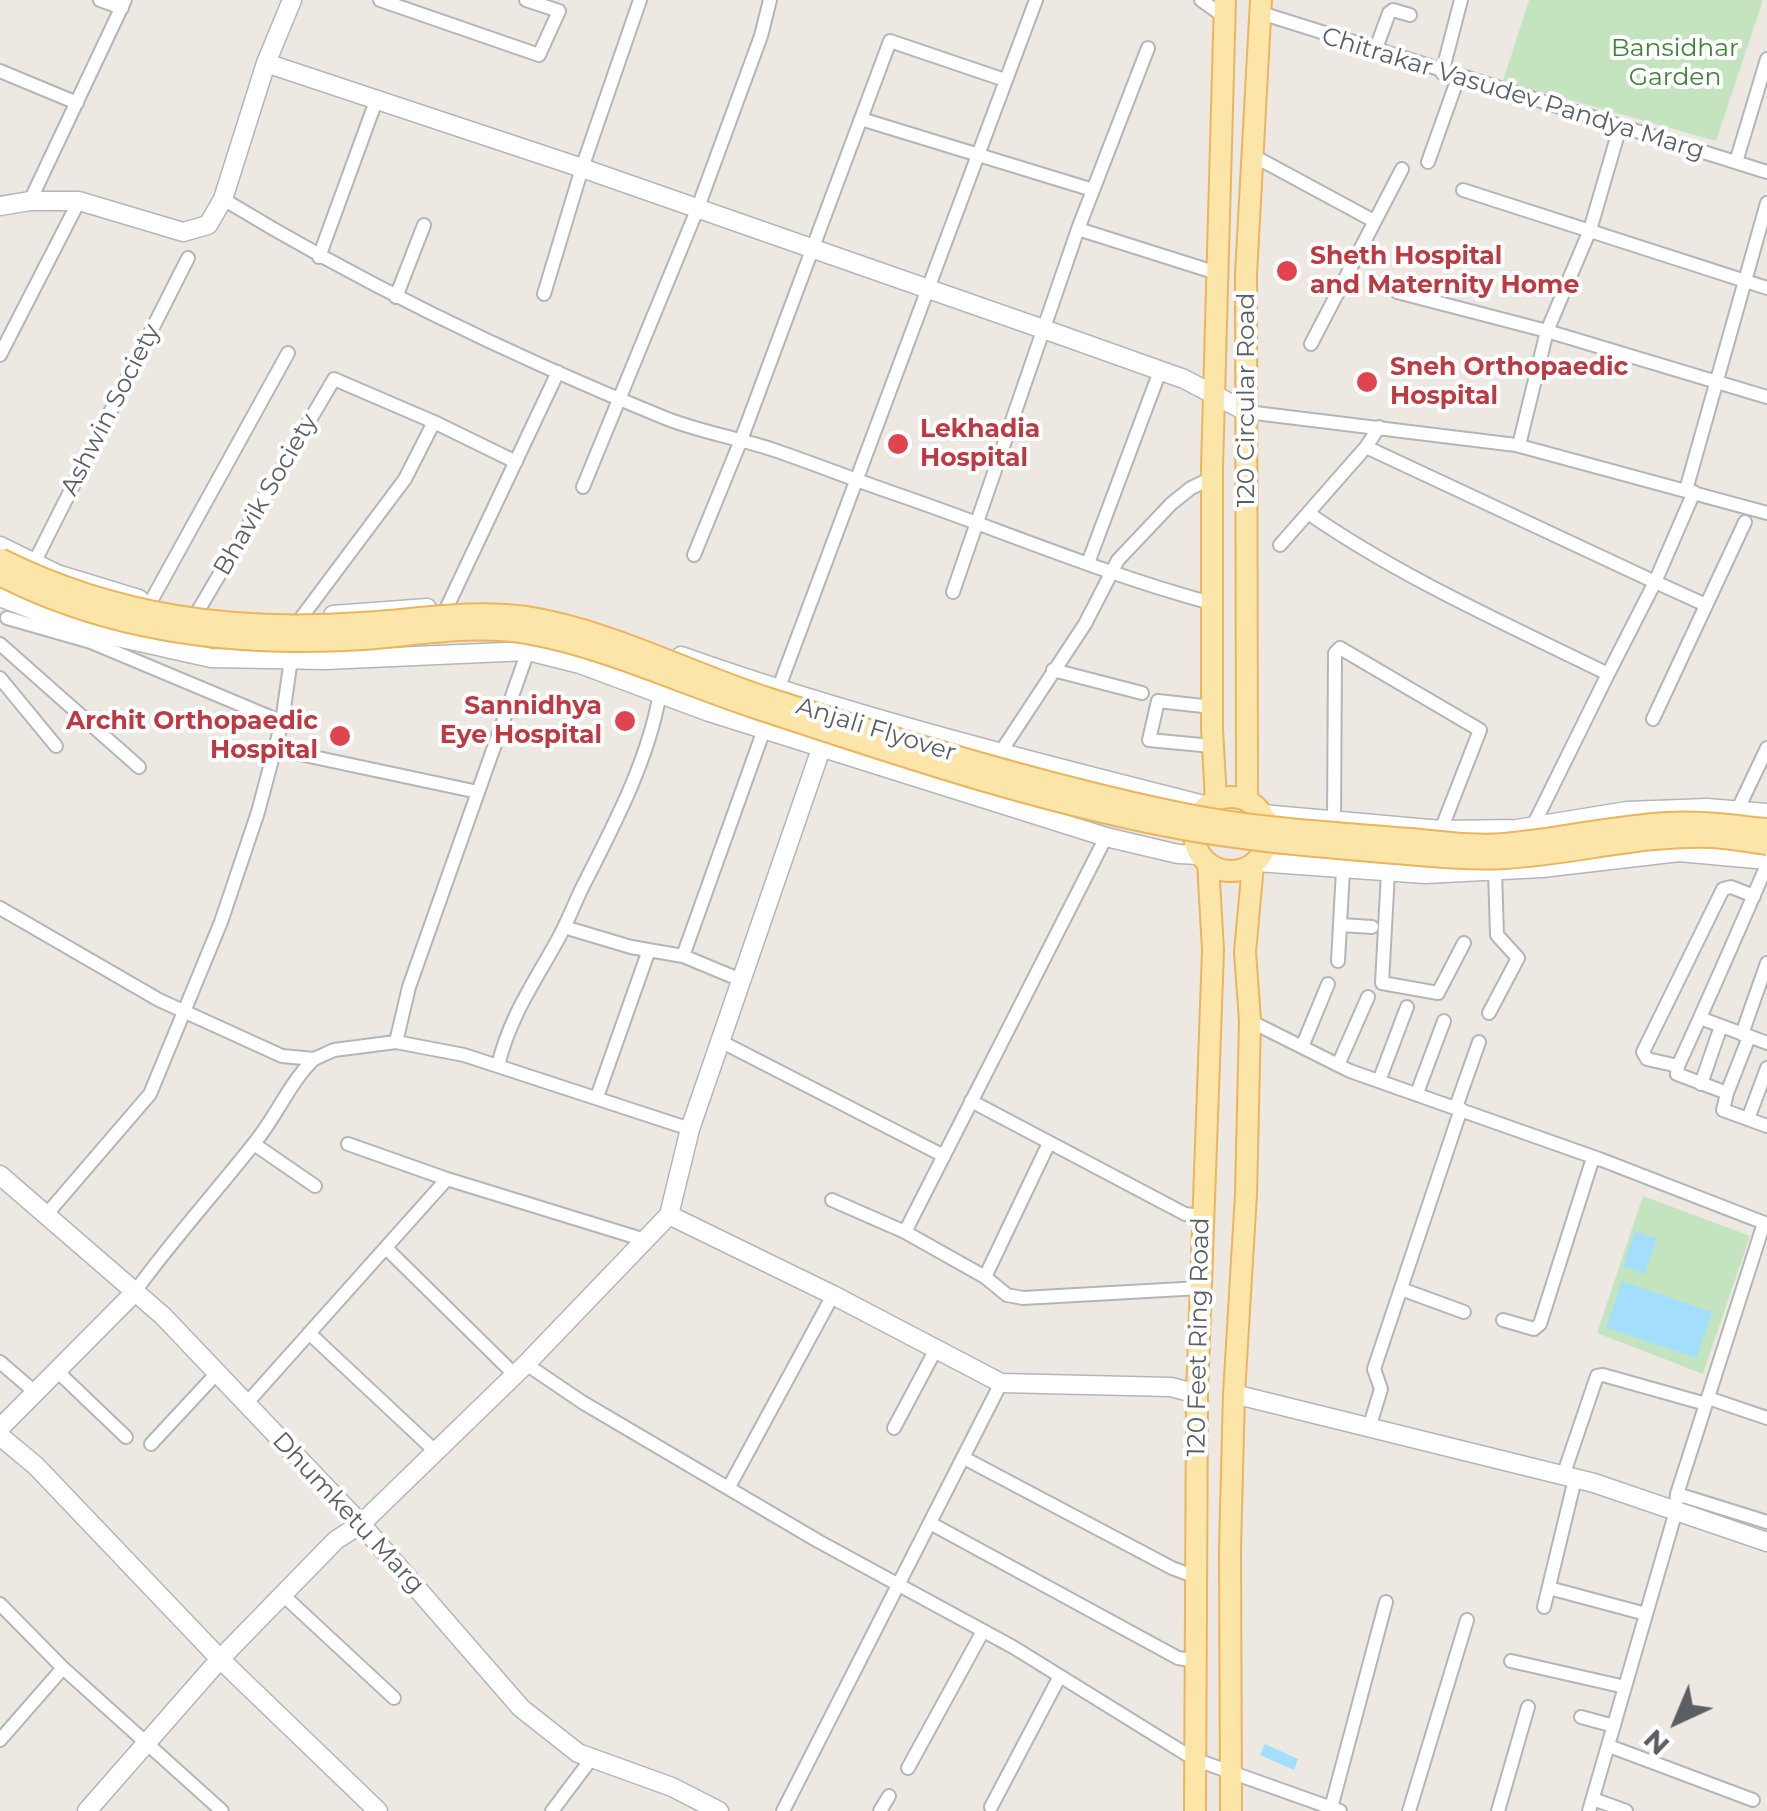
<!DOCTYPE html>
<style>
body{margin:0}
#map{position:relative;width:1767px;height:1811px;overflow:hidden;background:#ede9e2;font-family:Montserrat,sans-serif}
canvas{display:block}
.north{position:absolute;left:1627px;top:1671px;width:100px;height:100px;-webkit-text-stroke:8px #fff;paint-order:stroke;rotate:224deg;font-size:28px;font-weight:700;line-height:40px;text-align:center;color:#5b5f63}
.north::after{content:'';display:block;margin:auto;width:35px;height:45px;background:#5b5f63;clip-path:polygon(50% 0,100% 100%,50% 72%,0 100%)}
</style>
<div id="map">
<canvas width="1767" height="1811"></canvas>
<div class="north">N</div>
</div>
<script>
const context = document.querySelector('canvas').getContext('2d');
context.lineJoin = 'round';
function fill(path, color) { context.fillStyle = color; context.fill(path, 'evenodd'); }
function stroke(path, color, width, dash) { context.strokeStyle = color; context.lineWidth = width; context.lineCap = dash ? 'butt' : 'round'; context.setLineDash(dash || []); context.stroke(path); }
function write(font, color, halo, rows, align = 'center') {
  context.font = font + ' Montserrat,sans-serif'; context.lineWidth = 8; context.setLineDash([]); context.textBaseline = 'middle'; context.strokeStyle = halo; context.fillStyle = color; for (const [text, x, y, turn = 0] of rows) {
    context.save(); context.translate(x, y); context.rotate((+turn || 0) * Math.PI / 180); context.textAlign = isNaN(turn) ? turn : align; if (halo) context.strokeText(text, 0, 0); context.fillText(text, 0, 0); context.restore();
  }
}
const green = new Path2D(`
 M1529,0H1763L1716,141L1503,81Z
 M1643,1196L1750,1236L1703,1374L1597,1333Z`);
const water = new Path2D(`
 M1635,1231L1657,1239L1645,1274L1623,1266Z
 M1622,1281L1712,1312L1697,1358L1606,1328Z
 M1265,1744L1298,1759L1294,1770L1260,1755Z`);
const street = new Path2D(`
 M100,0L122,8
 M380,0L539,55L559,11L526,0
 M1201,0L1225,17
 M1261,13L1767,172
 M1375,51L1389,13L1393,10L1410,15
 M0,71L77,103
 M1442,73L1461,0
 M861,119L1093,190
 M1250,154L1374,221
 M1428,162L1458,78
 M1736,162L1767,59
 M1463,190L1767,288
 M223,199C364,285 512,356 665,418C700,432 738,438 774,450C815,464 855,480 896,494C1001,530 1103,574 1211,603
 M30,201L125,0
 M1078,229L1217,273
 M319,257L376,101
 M1397,292L1547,331L1767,397
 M544,294L582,168L640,0
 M396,297L424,225
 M1311,344L1402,169
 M0,355L79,201
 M1247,412L1516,445L1767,513
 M1379,427L1366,447L1655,582L1694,492
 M1519,445L1547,331L1590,230L1620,127
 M583,487L697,210L761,36L770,0
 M1686,490L1767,203
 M1308,513C1402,578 1506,624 1608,674L1533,826
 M1280,545L1366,447
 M694,555L741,440L890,41L1005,80
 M34,563L188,258
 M1088,563L1160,371
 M953,592L1078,229L1148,48
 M150,603L288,353
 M447,607L558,372
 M198,611L334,379L434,422
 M7,618L91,642L282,722
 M301,618L405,479L434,422L516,462
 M0,644L139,767
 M528,651L409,987L396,1042L464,1055L690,1129
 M1053,670L1142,693
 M1608,674L1655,582L1706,605
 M0,678L56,746
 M776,695L1036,0
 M1212,707L1158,701L1149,740L1212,746
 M1653,719L1745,522
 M276,749L478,792
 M1000,753L1085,624L1118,560L1171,504L1191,488L1212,478
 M1738,809L1767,748
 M1334,821L1335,653L1340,648L1480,730L1441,830
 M1388,872L1382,983L1438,993L1464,943
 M1754,896L1731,887L1723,889L1643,1052L1647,1059L1678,1066C1709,999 1738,932 1767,865
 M0,908L159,1000L282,1056L314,1059L334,1050L396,1042
 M1341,925L1372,927
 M564,927L631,947L683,956
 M1338,961L1343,870
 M741,980L683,956L766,724
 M1489,1013L1518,958L1497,935L1495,871
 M1700,1018L1767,1043
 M1250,1021L1350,1071L1602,1160L1767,1224
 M1742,1034L1767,963
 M720,1041L944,1156
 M1302,1047L1328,984
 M1338,1065L1368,997
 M498,1066C509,1018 534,983 557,941C567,924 574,904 583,886C614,825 648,761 660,693
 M1678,1066L1677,1074L1727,1093L1723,1110L1767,1126
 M1379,1081L1407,1007
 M1701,1084L1721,1026
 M1417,1093L1444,1021
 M1727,1093L1749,1037
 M597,1097L649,950
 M971,1101L1185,1214L1201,1216
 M1456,1107L1479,1042
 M1748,1119L1767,1068
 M254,1144L315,1186
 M348,1144L447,1179
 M832,1200L905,1232L985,1277L1049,1143
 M46,1215L150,1094L221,922L258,812L282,722L291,659
 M905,1232L1106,837
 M386,1248L515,1375
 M985,1277L1007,1295L1023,1298L1200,1288
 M1401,1289L1464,1312
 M134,1293C172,1240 216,1192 256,1141C277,1115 290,1082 314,1059
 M1503,1320L1534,1329L1540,1324L1593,1158
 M309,1333L435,1451
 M0,1362L36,1393
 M526,1364L582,1402L818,1541L1013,1647L1194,1759L1340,1811
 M57,1371L126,1437
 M1708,1398L1767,1418
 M246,1404L447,1179L645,1240
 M894,1428L936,1349
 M1369,1428L1381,1389L1374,1369L1461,1109
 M151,1444L217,1373
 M964,1458L1172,1568L1196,1577
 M1563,1476L1597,1376L1603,1375L1706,1404
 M729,1487L833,1295
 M1677,1494L1764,1223
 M930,1523L1178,1658L1196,1661
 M1549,1588L1646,1614
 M283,1595L394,1698
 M0,1604L63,1668L222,1811
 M1544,1607L1575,1479
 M1511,1661L1625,1687
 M1581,1717L1614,1726
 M0,1740L63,1668
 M1609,1746L1753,1800
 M908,1768L983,1631
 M1593,1799L1626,1811
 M991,1807L1060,1676
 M1331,1808L1386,1602
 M552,1811L592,1758
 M783,1811L1001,1383
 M880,1811L889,1796
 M1409,1811L1467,1620
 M1498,1811L1528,1707
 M1589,1811L1676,1511L1677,1494L1767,1522`);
const secondary = new Path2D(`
 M266,63L582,168L1066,337L1184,379L1247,412
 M0,206L30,201H79L183,232L208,225L223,199L266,63L292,0
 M0,546L57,574L139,599
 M0,597L86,630L211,658L325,660L528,651L580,664L709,712L1106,837L1178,854L1201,855
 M333,615L427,608
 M681,656C853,717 1031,761 1208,806
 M822,746L690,1129L669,1215L833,1295L1001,1383L1171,1387L1197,1394
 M1262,814L1441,830L1517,829L1627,811L1707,808L1767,813
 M1257,862L1425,874L1542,868L1679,852L1767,860
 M0,1175L163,1316L361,1524L521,1708L578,1753L672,1787L719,1811
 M1234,1394L1594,1483L1767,1542
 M0,1428L134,1293
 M0,1436L36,1466L220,1659L378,1811
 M87,1811L220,1659L336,1540L361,1524L526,1364L669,1215`);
const primary = new Path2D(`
 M1194 834a37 37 0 1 1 74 0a37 37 0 1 1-74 0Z
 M1216,800L1212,729V468L1225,0
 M1247,801L1246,274L1261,0
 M1195,1811L1197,1394L1213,950L1208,863
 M1231,1811L1230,1549L1234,1394L1246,1194L1250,1021L1245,952L1253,865`);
const primaryBridge = new Path2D(`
 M0,559C116,617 235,632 362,623C417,620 471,609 526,617C609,630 687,672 767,698C901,741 1041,784 1179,813C1250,828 1324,832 1396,838C1432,840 1469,847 1505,844C1559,839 1613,826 1667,823C1701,821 1734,826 1767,829
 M0,575C113,633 238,647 363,639C417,635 472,624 526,633C606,647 682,684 759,709C899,755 1043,804 1188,830C1257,842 1326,847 1396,853C1432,856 1468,860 1505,858C1574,854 1643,834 1713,837C1731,838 1749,842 1767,844`);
const markers = [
 [1287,271,12,"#e0444e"],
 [1367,382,12,"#e0444e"],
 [898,444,12,"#e0444e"],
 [625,721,12,"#e0444e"],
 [340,736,12,"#e0444e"]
];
const parkNames = [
 ["Bansidhar",1675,49],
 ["Garden",1675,78]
];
const streetNames = [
 ["Chitrakar Vasudev Pandya Marg",1513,94,17],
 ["120 Circular Road",1247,400,-90],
 ["Ashwin Society",111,410,-63],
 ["Bhavik Society",266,495,-60],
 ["Anjali Flyover",876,730,17],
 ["120 Feet Ring Road",1199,1337,-89],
 ["Dhumketu Marg",348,1513,47]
];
const healthNames = [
 ["Sheth Hospital",1310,257],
 ["and Maternity Home",1310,286],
 ["Sneh Orthopaedic",1390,368],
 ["Hospital",1390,397],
 ["Lekhadia",920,430],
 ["Hospital",920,459],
 ["Sannidhya",602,707,"right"],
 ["Eye Hospital",602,736,"right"],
 ["Archit Orthopaedic",318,722,"right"],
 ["Hospital",318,751,"right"]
];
fill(green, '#c3e4bf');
fill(water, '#a3dffc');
stroke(street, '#b3b6b9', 16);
stroke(secondary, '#b2b6ba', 21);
stroke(primary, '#ecb45c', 24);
stroke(street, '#fff', 12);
stroke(secondary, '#fff', 18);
stroke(primary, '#fce5a8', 20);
stroke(primaryBridge, '#ecb45c', 24, []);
stroke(primaryBridge, '#fce5a8', 20);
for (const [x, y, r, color] of markers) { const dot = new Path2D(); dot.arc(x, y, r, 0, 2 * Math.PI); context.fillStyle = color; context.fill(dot); stroke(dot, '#fff', 4); }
write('25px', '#3d8438', '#fff', parkNames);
write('25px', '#5b5f63', '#fff', streetNames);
write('bold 25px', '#be3a42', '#fff', healthNames, 'left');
</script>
